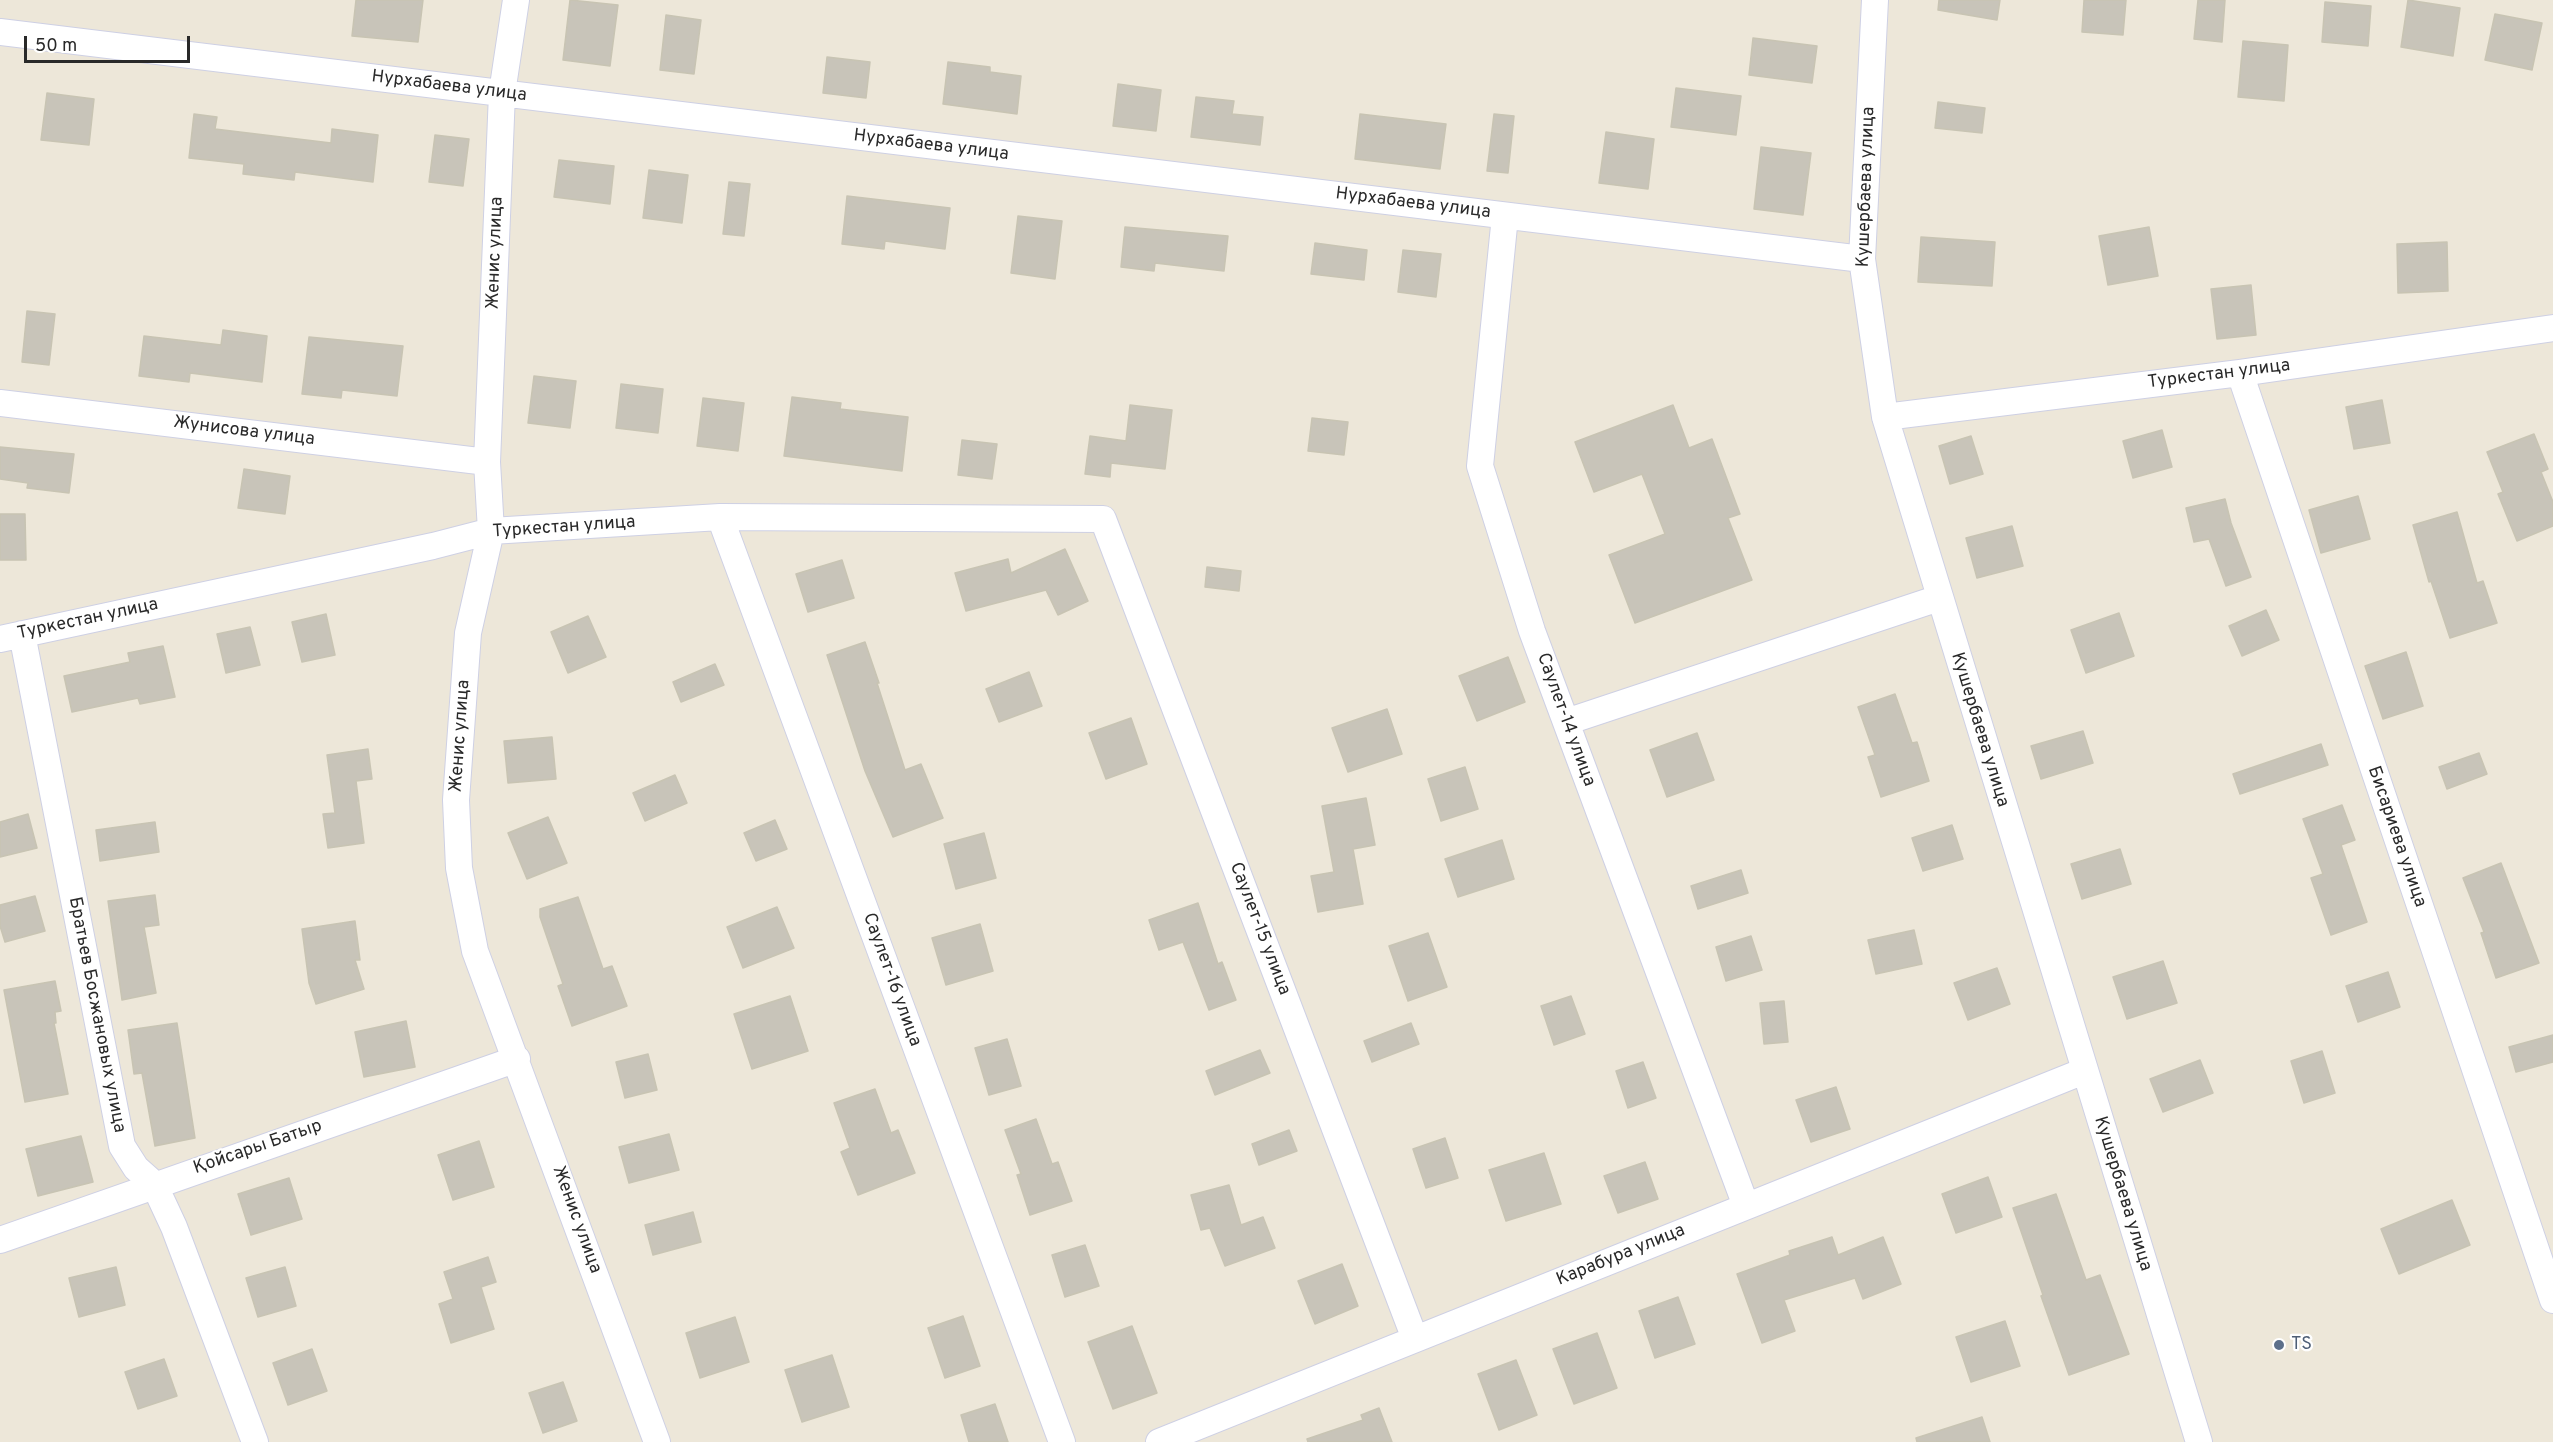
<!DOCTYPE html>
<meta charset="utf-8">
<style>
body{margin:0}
#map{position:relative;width:2553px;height:1442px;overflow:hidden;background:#ede7d9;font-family:Overpass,sans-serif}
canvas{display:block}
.scale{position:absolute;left:24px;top:36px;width:166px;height:27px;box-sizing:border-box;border:3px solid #292929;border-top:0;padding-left:8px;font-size:18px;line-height:21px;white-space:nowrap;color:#292929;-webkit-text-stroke:4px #fff;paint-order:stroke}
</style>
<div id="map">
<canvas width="2553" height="1442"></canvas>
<div class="scale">50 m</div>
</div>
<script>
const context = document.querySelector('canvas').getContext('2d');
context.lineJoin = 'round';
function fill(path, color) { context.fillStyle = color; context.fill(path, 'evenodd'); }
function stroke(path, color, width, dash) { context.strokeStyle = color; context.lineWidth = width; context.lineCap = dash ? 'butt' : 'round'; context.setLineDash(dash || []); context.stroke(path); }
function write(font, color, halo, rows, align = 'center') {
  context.font = font + ' Overpass,sans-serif'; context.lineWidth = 4.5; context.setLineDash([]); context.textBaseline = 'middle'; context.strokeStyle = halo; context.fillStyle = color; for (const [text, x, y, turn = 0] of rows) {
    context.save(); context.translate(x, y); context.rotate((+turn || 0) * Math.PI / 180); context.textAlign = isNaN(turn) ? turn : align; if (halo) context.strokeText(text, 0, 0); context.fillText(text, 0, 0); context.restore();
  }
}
const building = new Path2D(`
 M356,0H423L418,42L352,36Z
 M570,0L618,5L610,66L563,60Z
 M1939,0H2000L1997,20L1938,10Z
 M2084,0H2126L2123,35L2082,32Z
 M2198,0H2225L2222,42L2194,39Z
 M2408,0L2460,8L2453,56L2401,47Z
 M2325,2L2371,6L2368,46L2322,42Z
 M2495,14L2542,23L2532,70L2485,60Z
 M666,15L701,20L694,74L660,70Z
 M1753,38L1817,46L1812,83L1749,75Z
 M2243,41L2288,45L2284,101L2238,97Z
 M827,57L870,62L866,98L823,93Z
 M948,62L990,67V72L1021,76L1017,114L943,104Z
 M1118,84L1161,90L1156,131L1113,126Z
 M1676,88L1741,96L1736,135L1671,127Z
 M47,93L94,99L89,145L41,140Z
 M1196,97L1234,101L1232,114L1263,117L1260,145L1191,137Z
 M1938,102L1985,108L1982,133L1935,128Z
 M194,114L217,117L215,129L331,143L332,129L378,135L373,182L295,172L294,180L243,174L244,164L189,158Z
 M1360,114L1446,124L1440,169L1355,159Z
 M1494,114L1514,116L1508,173L1487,171Z
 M1606,132L1654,139L1648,189L1599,183Z
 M435,135L469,139L463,186L429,182Z
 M1761,147L1811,153L1803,215L1754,209Z
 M559,160L614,166L610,204L554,197Z
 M649,170L688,175L682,223L643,218Z
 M729,182L750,184L744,236L723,234Z
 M847,196L950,208L945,249L885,241L884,249L842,244Z
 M1018,216L1062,221L1055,279L1011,273Z
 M1125,227L1228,236L1224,271L1155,263L1154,271L1121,267Z
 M2149,227L2158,276L2108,285L2099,236Z
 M1921,237L1995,242L1992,286L1918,282Z
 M2447,242L2448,291L2398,293L2397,244Z
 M1315,243L1367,250L1364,280L1311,274Z
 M1403,250L1441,254L1436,297L1398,292Z
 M2251,285L2256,335L2217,339L2211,289Z
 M27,311L55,314L49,365L22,362Z
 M223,330L267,336L262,382L190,373L189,382L139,376L144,336L221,345Z
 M309,337L403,346L397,396L342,390L341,398L302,394Z
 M534,376L576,381L570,428L528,423Z
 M621,384L663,389L658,433L616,428Z
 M792,397L841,403L840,409L908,417L902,471L784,456Z
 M703,398L744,403L738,451L697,446Z
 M2382,400L2390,443L2354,449L2346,407Z
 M1130,405L1172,410L1165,469L1111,463L1110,477L1085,474L1090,436L1126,441Z
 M1673,405L1689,448L1712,439L1740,514L1728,518L1752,580L1635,623L1609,555L1665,534L1642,474L1594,492L1575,442Z
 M1312,418L1348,422L1344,455L1308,451Z
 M2162,430L2172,467L2133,478L2123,441Z
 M2534,434L2548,469L2541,472L2553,502V526L2517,541L2498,494L2503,492L2487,452Z
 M1971,436L1983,474L1950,484L1939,446Z
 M962,440L997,444L992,479L958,475Z
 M0,447L74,454L69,493L27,488L28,483L0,479Z
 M244,469L290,476L285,514L238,508Z
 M2358,496L2370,539L2321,553L2309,510Z
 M2225,499L2231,523L2251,577L2226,586L2209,539L2194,542L2186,508Z
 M2457,512L2477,583L2483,581L2497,623L2450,638L2431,581L2429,582L2413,525Z
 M0,514H25L26,560H0Z
 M2012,526L2023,566L1977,578L1966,538Z
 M1065,549L1088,601L1058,615L1046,590L966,611L955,573L1008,559L1011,573Z
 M842,560L854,598L808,612L796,574Z
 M1207,567L1241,571L1239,591L1205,587Z
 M2266,610L2279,640L2242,656L2229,626Z
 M2119,613L2134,656L2086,673L2071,630Z
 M326,614L335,655L302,662L292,622Z
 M588,616L606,657L568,673L551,632Z
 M250,627L260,665L226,673L217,634Z
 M865,642L879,683H877L905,770L921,764L943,818L893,837L865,771L827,655Z
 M163,646L175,697L140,704L138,698L72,712L64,676L130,662L128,653Z
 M2406,652L2423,706L2383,719L2365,666Z
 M1508,657L1525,702L1477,721L1459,676Z
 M715,664L724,685L681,702L673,682Z
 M1029,672L1042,706L999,722L986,689Z
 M1895,694L1912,743L1917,742L1929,781L1881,797L1868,757L1875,755L1858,707Z
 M1387,709L1402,754L1348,772L1332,728Z
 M1131,718L1147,764L1106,779L1089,733Z
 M2083,731L2093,763L2041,779L2031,746Z
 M1697,733L1714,780L1667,797L1650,750Z
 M552,737L556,779L508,783L504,741Z
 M2321,744L2328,765L2240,794L2233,774Z
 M368,749L372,779L356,781L364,843L328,848L323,814L335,813L327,755Z
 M2479,753L2487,774L2447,789L2439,767Z
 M1465,767L1478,809L1441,821L1428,779Z
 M675,775L687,803L645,821L633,793Z
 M1366,798L1375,845L1353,849L1363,904L1318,912L1311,876L1334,872L1322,806Z
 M2342,805L2355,840L2341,845L2367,922L2331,935L2311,878L2323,874L2303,819Z
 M28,814L37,848L0,857V822Z
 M548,817L567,863L527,879L508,833Z
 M775,820L787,849L756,861L744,833Z
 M155,822L159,852L100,861L96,830Z
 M1952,825L1963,859L1923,871L1912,838Z
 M984,833L996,878L956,889L944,844Z
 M1502,840L1514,879L1458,897L1445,859Z
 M2120,849L2131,884L2082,899L2071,864Z
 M2501,863L2539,963L2496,978L2481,933L2484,932L2463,878Z
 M1741,870L1748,893L1698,909L1691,886Z
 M155,895L159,925L144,927L156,993L122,1000L108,901Z
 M35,896L45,931L5,942L0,926V905Z
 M578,897L603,969L612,966L627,1006L572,1026L558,986L563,984L540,917V909Z
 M1198,903L1218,964L1222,962L1236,1000L1209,1010L1183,942L1159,950L1149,920Z
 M777,907L794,948L743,968L727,927Z
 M355,921L360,960H355L364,989L316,1004L309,983L302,929Z
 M980,924L993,971L946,985L932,938Z
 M1914,930L1922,964L1876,974L1868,940Z
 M1428,933L1447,987L1408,1001L1389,946Z
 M1751,936L1762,970L1726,981L1716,947Z
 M2163,961L2177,1003L2127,1019L2113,977Z
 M1997,968L2010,1004L1968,1020L1954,983Z
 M2388,972L2400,1007L2358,1022L2346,986Z
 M55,981L61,1011L55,1012L56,1023H54L68,1094L25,1102L4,990Z
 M790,996L808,1051L752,1069L734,1014Z
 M1571,996L1585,1034L1554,1045L1541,1006Z
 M1784,1001L1788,1042L1764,1044L1760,1003Z
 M406,1021L415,1067L364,1077L355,1032Z
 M177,1023L195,1138L155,1146L142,1073L134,1074L128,1030Z
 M1411,1023L1419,1044L1372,1062L1364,1041Z
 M2553,1035V1062L2516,1072L2509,1047Z
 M1007,1039L1021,1086L989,1095L975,1048Z
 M1260,1050L1270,1073L1215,1095L1206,1071Z
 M2322,1051L2335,1093L2304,1103L2291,1061Z
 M648,1054L657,1090L625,1098L616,1062Z
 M2200,1060L2213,1093L2163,1112L2150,1079Z
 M1643,1062L1656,1098L1628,1108L1616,1071Z
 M1836,1087L1850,1129L1811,1142L1796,1100Z
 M875,1089L891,1133L898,1130L915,1173L858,1195L841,1152L850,1148L834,1103Z
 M1036,1119L1052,1164L1058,1162L1072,1201L1030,1215L1017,1175L1021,1174L1005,1130Z
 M1289,1130L1297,1151L1259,1165L1252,1144Z
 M669,1134L679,1170L629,1183L619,1147Z
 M81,1136L93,1182L38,1196L26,1149Z
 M1445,1138L1458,1178L1426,1188L1413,1149Z
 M479,1141L494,1187L453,1200L438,1155Z
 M1544,1153L1561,1204L1506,1221L1489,1170Z
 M1645,1162L1658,1199L1618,1213L1604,1176Z
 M1988,1177L2002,1217L1956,1233L1942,1194Z
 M289,1178L302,1219L251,1235L238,1194Z
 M1229,1185L1241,1225L1263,1217L1275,1248L1225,1266L1210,1228L1201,1230L1191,1195Z
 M2056,1194L2086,1280L2100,1275L2129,1354L2069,1375L2041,1296L2043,1295L2013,1208Z
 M2452,1200L2470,1245L2399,1274L2381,1229Z
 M693,1212L701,1242L653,1255L645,1225Z
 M1832,1237L1838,1255L1883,1237L1901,1284L1863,1299L1855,1278L1784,1300L1795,1331L1762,1343L1737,1274L1790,1255L1789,1251Z
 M1085,1245L1099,1286L1065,1297L1052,1255Z
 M488,1257L496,1282L481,1287L494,1329L451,1343L439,1304L453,1299L444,1272Z
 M1342,1264L1358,1306L1315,1324L1298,1281Z
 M116,1267L125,1305L79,1317L69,1278Z
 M285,1267L296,1306L258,1317L246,1278Z
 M1678,1297L1695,1344L1655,1358L1639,1311Z
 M963,1316L980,1366L945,1378L928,1328Z
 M735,1317L749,1362L700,1378L686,1333Z
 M2005,1321L2020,1366L1971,1382L1956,1337Z
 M1132,1326L1157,1393L1113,1409L1088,1342Z
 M1597,1333L1617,1388L1574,1404L1553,1349Z
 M312,1349L327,1391L288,1405L273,1363Z
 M832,1355L849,1407L802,1422L785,1370Z
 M164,1359L177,1396L138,1409L125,1372Z
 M1516,1360L1537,1415L1499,1430L1478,1374Z
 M563,1382L577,1421L543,1433L529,1393Z
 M995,1404L1008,1442H969L961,1415Z
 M1379,1408L1392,1442H1308L1307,1439L1363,1420L1361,1415Z
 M1982,1417L1990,1442H1917L1916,1438Z`);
const street = new Path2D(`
 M516,0L502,93L487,462L491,531L468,633L456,800L459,868L475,951L657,1442
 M1875,0L1862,259L1885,417L2199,1442
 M0,32L1862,259
 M1505,216L1480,466L1532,631L1746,1206
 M2240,373L2553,1300
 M0,403L487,462
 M1885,417L2240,373L2553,328
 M720,517L1062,1442
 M22,634L122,1146L136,1168L154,1184L174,1227L255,1442
 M0,639L433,546L491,531L720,517L1103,519L1415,1339
 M1566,722L1939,598
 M0,1240L517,1059
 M1159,1442L2084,1071`);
const markers = [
 [2279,1345,6,"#5c6f8a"]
];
const streetNames = [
 ["Нурхабаева улица",449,87,7],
 ["Нурхабаева улица",931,146,7],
 ["Кушербаева улица",1867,187,-88],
 ["Нурхабаева улица",1413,204,7],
 ["Женис улица",496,253,-88],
 ["Туркестан улица",2219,375,-7],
 ["Жунисова улица",244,432,7],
 ["Туркестан улица",564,528,-4],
 ["Туркестан улица",88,620,-12],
 ["Саулет-14 улица",1565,720,70],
 ["Кушербаева улица",1979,730,73],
 ["Женис улица",461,736,-86],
 ["Бисариева улица",2396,837,71],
 ["Саулет-15 улица",1259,929,69],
 ["Саулет-16 улица",891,980,70],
 ["Братьев Босжановых улица",96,1015,79],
 ["Қойсары Батыр",258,1148,-19],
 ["Кушербаева улица",2122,1194,73],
 ["Женис улица",576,1220,70],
 ["Карабура улица",1621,1256,-22]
];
const serviceNames = [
 ["TS",2291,1345]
];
fill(building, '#c8c4b9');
stroke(building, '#c8c4b3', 1.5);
stroke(street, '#ced0e4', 28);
stroke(street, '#fff', 26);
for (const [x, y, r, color] of markers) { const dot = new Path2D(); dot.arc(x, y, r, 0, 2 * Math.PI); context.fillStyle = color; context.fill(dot); stroke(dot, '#fff', 2); }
write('18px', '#292929', '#fff', streetNames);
write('18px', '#4e5e75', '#fff', serviceNames, 'left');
</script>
